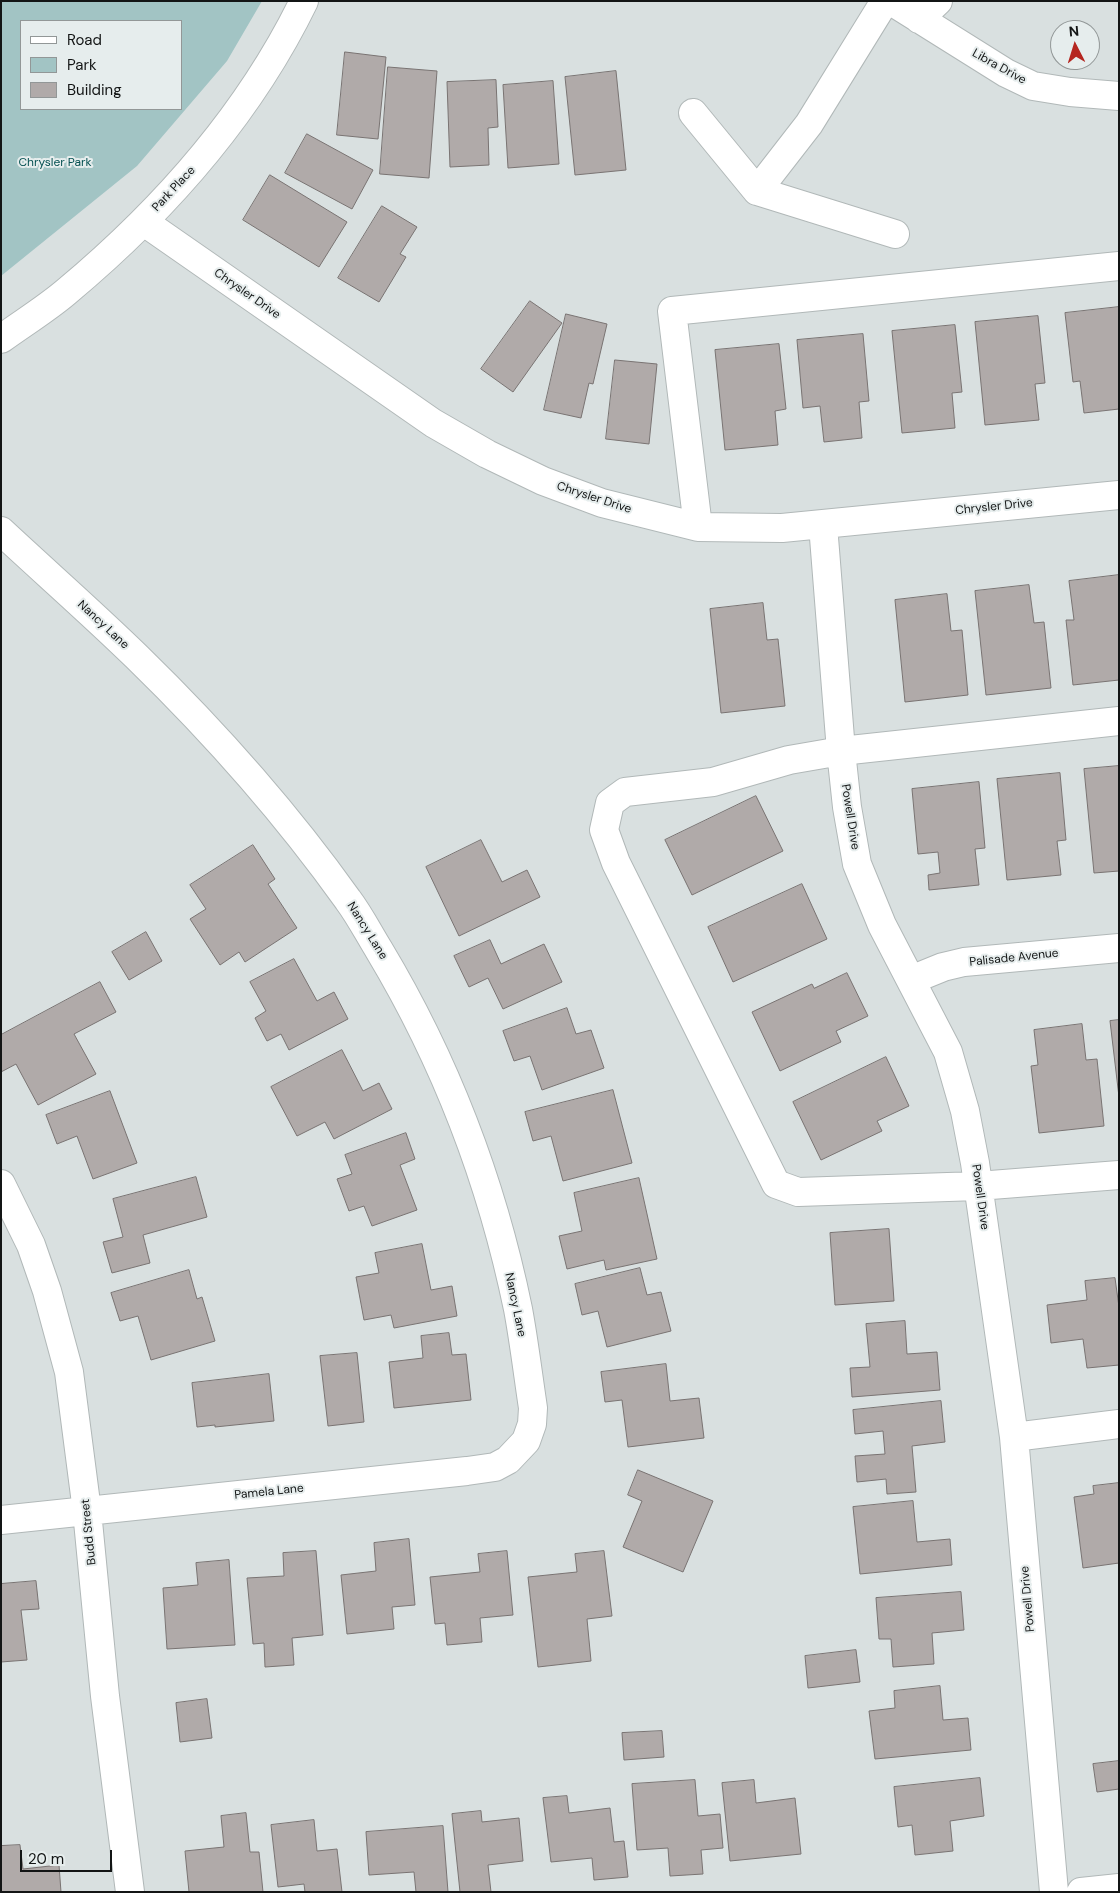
<!DOCTYPE html>
<style>
body{margin:0}
#map{position:relative;width:1120px;height:1893px;overflow:hidden;background:#d9e0e0;font-family:"DM Sans",sans-serif}
canvas{display:block}
.frame{position:absolute;inset:0;border:2px solid #131515;pointer-events:none}
.legend{position:absolute;left:20px;top:20px;width:162px;height:90px;box-sizing:border-box;background:#e6eded;border:1px solid #929797;margin:0;padding:6px 9px;list-style:none;font-size:15px;color:#131515}
.legend li{display:flex;align-items:center;gap:10px;height:25px}
.legend b{width:25px;border:1px solid #929797}
.north{position:absolute;left:1050px;top:20px;width:50px;height:50px;box-sizing:border-box;background:#e6eded;border:1px solid #929797;border-radius:50%;rotate:355deg;font-size:14px;font-weight:700;line-height:20px;text-align:center;color:#131515}
.north::after{content:'';display:block;margin:auto;width:18px;height:22px;background:#b52620;clip-path:polygon(50% 0,100% 100%,50% 72%,0 100%)}
.scale{position:absolute;left:20px;top:1850px;width:92px;height:22px;box-sizing:border-box;border:2px solid #131515;border-top:0;padding-left:6px;font-size:15px;line-height:18px;white-space:nowrap;color:#131515;-webkit-text-stroke:4px #e6eded;paint-order:stroke}
</style>
<div id="map">
<canvas width="1120" height="1893"></canvas>
<div class="frame"></div>
<ul class="legend">
<li><b style="height:6px;background:#fff"></b>Road</li>
<li><b style="height:14px;background:#a2c4c4"></b>Park</li>
<li><b style="height:14px;background:#b0aaa9"></b>Building</li>
</ul>
<div class="north">N</div>
<div class="scale">20 m</div>
</div>
<script>
const context = document.querySelector('canvas').getContext('2d');
context.lineJoin = 'round';
function fill(path, color) { context.fillStyle = color; context.fill(path, 'evenodd'); }
function stroke(path, color, width, dash) { context.strokeStyle = color; context.lineWidth = width; context.lineCap = dash ? 'butt' : 'round'; context.setLineDash(dash || []); context.stroke(path); }
function write(font, color, halo, rows, align = 'center') {
  context.font = font + ' "DM Sans",sans-serif'; context.lineWidth = 4; context.setLineDash([]); context.textBaseline = 'middle'; context.strokeStyle = halo; context.fillStyle = color; for (const [text, x, y, turn = 0] of rows) {
    context.save(); context.translate(x, y); context.rotate((+turn || 0) * Math.PI / 180); context.textAlign = isNaN(turn) ? turn : align; if (halo) context.strokeText(text, 0, 0); context.fillText(text, 0, 0); context.restore();
  }
}
const green = new Path2D(`
 M1,1H262L227,61L137,166L1,276ZM21,21H181V109H21Z`);
const building = new Path2D(`
 M345,52L386,57L378,139L337,135Z
 M388,67L437,71L429,178L380,174Z
 M616,71L626,170L575,175L565,77Z
 M496,80L498,127L488,128L489,165L450,167L447,82Z
 M553,81L559,164L508,168L503,85Z
 M307,134L373,170L352,209L285,173Z
 M270,175L347,222L319,267L243,220Z
 M382,206L417,227L400,254L406,257L379,302L338,278Z
 M530,301L562,323L513,392L481,369Z
 M1119,307V409L1084,413L1080,381L1073,382L1065,313Z
 M566,314L607,324L593,384L589,383L581,418L544,410Z
 M1038,316L1045,383L1035,384L1039,420L985,425L975,322Z
 M955,325L962,392L952,393L955,428L902,433L892,331Z
 M863,334L869,401L859,402L862,438L824,442L820,406L803,408L797,340Z
 M779,344L786,409L775,411L778,445L725,450L715,350Z
 M615,360L657,364L649,444L606,439Z
 M1119,575V680L1073,685L1066,620H1074L1069,581Z
 M1029,585L1034,623L1044,622L1051,688L986,695L975,591Z
 M947,594L951,631L962,630L968,695L905,702L895,600Z
 M763,603L767,640L778,639L785,706L721,713L710,609Z
 M1119,766V871L1094,873L1084,769Z
 M1060,773L1066,840L1057,841L1061,875L1007,880L997,779Z
 M979,782L985,848L975,849L979,885L929,890L928,875L940,873L938,852L918,854L912,789Z
 M756,796L783,851L692,895L665,840Z
 M481,840L502,882L527,870L540,897L459,936L426,867Z
 M253,845L275,879L268,884L297,928L245,962L239,952L220,965L190,919L206,909L190,885Z
 M802,884L827,939L733,982L708,927Z
 M146,932L162,961L129,980L112,952Z
 M490,940L501,964L544,944L562,982L503,1009L488,978L469,987L454,956Z
 M294,959L317,1001L334,992L348,1019L289,1050L281,1034L267,1041L255,1018L266,1011L250,982Z
 M847,973L868,1016L836,1031L841,1042L780,1071L752,1012L812,984L814,988Z
 M100,982L116,1012L74,1034L96,1074L38,1105L16,1064L1,1072V1035Z
 M567,1008L576,1034L591,1030L604,1068L542,1090L530,1056L514,1061L503,1031Z
 M1119,1020V1097L1110,1021Z
 M1082,1024L1086,1060L1097,1059L1104,1126L1039,1133L1031,1066L1038,1065L1034,1030Z
 M342,1050L363,1091L379,1083L392,1109L334,1139L325,1122L297,1136L271,1087Z
 M886,1057L909,1106L877,1121L882,1131L821,1160L793,1102Z
 M613,1090L632,1163L563,1181L551,1136L533,1141L525,1112Z
 M110,1091L137,1163L93,1179L77,1136L57,1144L46,1115Z
 M406,1133L415,1159L400,1165L417,1210L372,1226L364,1206L349,1211L337,1179L352,1174L345,1155Z
 M196,1177L207,1217L143,1235L150,1263L112,1273L103,1242L123,1237L113,1199Z
 M639,1178L657,1259L606,1270L604,1260L567,1269L559,1236L582,1231L574,1193Z
 M889,1229L894,1301L835,1305L830,1233Z
 M422,1244L431,1290L452,1286L457,1316L394,1328L391,1315L364,1320L356,1277L379,1273L375,1253Z
 M640,1268L647,1295L661,1292L671,1331L607,1347L598,1311L582,1315L575,1284Z
 M189,1270L197,1299L202,1297L215,1341L151,1360L138,1316L120,1321L111,1293Z
 M1115,1278L1119,1307V1365L1087,1368L1083,1339L1051,1343L1047,1305L1087,1300L1085,1281Z
 M905,1321L907,1354L937,1352L940,1390L852,1397L850,1368L870,1367L866,1324Z
 M449,1333L452,1355L466,1354L471,1400L394,1408L389,1362L423,1358L421,1336Z
 M357,1353L364,1422L328,1426L320,1356Z
 M666,1364L670,1401L699,1398L704,1438L628,1447L622,1400L605,1402L601,1372Z
 M269,1374L274,1421L215,1427V1425L197,1427L192,1383Z
 M941,1401L945,1442L912,1446L916,1492L887,1494L886,1479L857,1482L855,1456L885,1454L883,1431L855,1434L853,1410Z
 M638,1470L713,1501L683,1572L623,1547L642,1501L628,1495Z
 M1119,1483V1563L1083,1568L1074,1497L1094,1494L1093,1486Z
 M913,1501L917,1542L950,1539L952,1565L860,1574L853,1507Z
 M409,1539L415,1605L392,1607L394,1629L347,1634L341,1575L376,1571L374,1543Z
 M316,1551L323,1635L292,1638L294,1665L265,1667L264,1643L253,1644L247,1578L284,1576L283,1553Z
 M507,1551L513,1615L480,1618L482,1642L447,1645L445,1623L435,1624L430,1577L480,1572L478,1554Z
 M604,1551L612,1616L587,1619L591,1661L538,1667L528,1577L577,1572L575,1554Z
 M229,1560L235,1645L167,1649L163,1588L198,1585L196,1563Z
 M36,1581L39,1609L21,1610L27,1660L1,1662V1584Z
 M961,1592L964,1630L932,1633L934,1664L893,1667L891,1639H879L876,1598Z
 M856,1650L860,1682L808,1688L805,1656Z
 M940,1686L943,1720L968,1718L971,1750L875,1759L869,1711L895,1708L894,1691Z
 M207,1699L212,1738L180,1742L176,1703Z
 M662,1731L664,1757L624,1760L622,1733Z
 M1119,1761V1789L1097,1792L1093,1764Z
 M980,1778L984,1816L950,1821L953,1851L915,1855L912,1825L898,1827L894,1787Z
 M695,1780L698,1816L720,1814L723,1848L701,1850L703,1874L670,1876L668,1848L637,1850L632,1784Z
 M754,1780L756,1803L795,1798L801,1854L730,1861L722,1783Z
 M567,1796L569,1813L610,1808L614,1842L624,1841L628,1877L594,1880L592,1858L551,1862L543,1798Z
 M481,1811L482,1822L519,1818L523,1861L488,1865L491,1892H460L452,1814Z
 M246,1813L250,1852H259L263,1892H189L185,1851L224,1847L221,1816Z
 M314,1820L317,1851L337,1849L342,1892H305L304,1884L278,1887L271,1825Z
 M443,1826L448,1892H416L414,1872L369,1875L366,1832Z
 M20,1845L23,1869L59,1865L61,1892H1V1846Z`);
const minor = new Path2D(`
 M891,1L1006,73L1033,86L1070,92L1119,96
 M919,19L938,1
 M693,113L757,191L809,124L885,1
 M757,191L895,234
 M144,222L433,423L487,454L543,481L602,503L698,527L782,528L1119,495
 M1,339C23,323 46,309 66,292C163,211 248,116 304,1
 M823,525L841,751L847,807L857,864L882,925L948,1052L965,1111L975,1163L1014,1437L1054,1892
 M698,527L672,311L1119,266
 M1,531C46,573 93,614 137,657C214,732 286,813 348,900C360,916 369,934 379,950C445,1060 492,1183 518,1309C524,1341 528,1375 533,1408L532,1424L526,1441L508,1460L495,1467L467,1471L1,1520
 M1119,721L841,751L789,760L713,782L625,792L610,803L604,830L616,863L776,1184L798,1192L978,1186L1119,1175
 M911,980L943,967L964,962L1119,948
 M1,1184L31,1245L47,1291L69,1372L87,1511L105,1696L130,1892
 M1014,1437L1119,1424
 M1081,1892L1119,1888`);
const streetNames = [
 ["Libra Drive",999,67,29],
 ["Park Place",174,189,-47],
 ["Chrysler Drive",247,294,35],
 ["Chrysler Drive",594,498,18],
 ["Chrysler Drive",994,507,-6],
 ["Nancy Lane",103,625,43],
 ["Powell Drive",850,817,81],
 ["Nancy Lane",367,931,58],
 ["Palisade Avenue",1014,958,-6],
 ["Powell Drive",980,1197,82],
 ["Nancy Lane",515,1305,78],
 ["Pamela Lane",269,1492,-6],
 ["Budd Street",89,1532,-96],
 ["Powell Drive",1028,1599,-95]
];
const parkNames = [
 ["Chrysler Park",55,163]
];
fill(green, '#a2c4c4');
fill(building, '#b0aaa9');
stroke(building, '#797372', 1);
stroke(minor, '#b1b8b8', 30);
stroke(minor, '#fff', 28);
write('12px', '#131515', '#e6eded', streetNames);
write('12px', '#055152', '#e6eded', parkNames);
</script>
